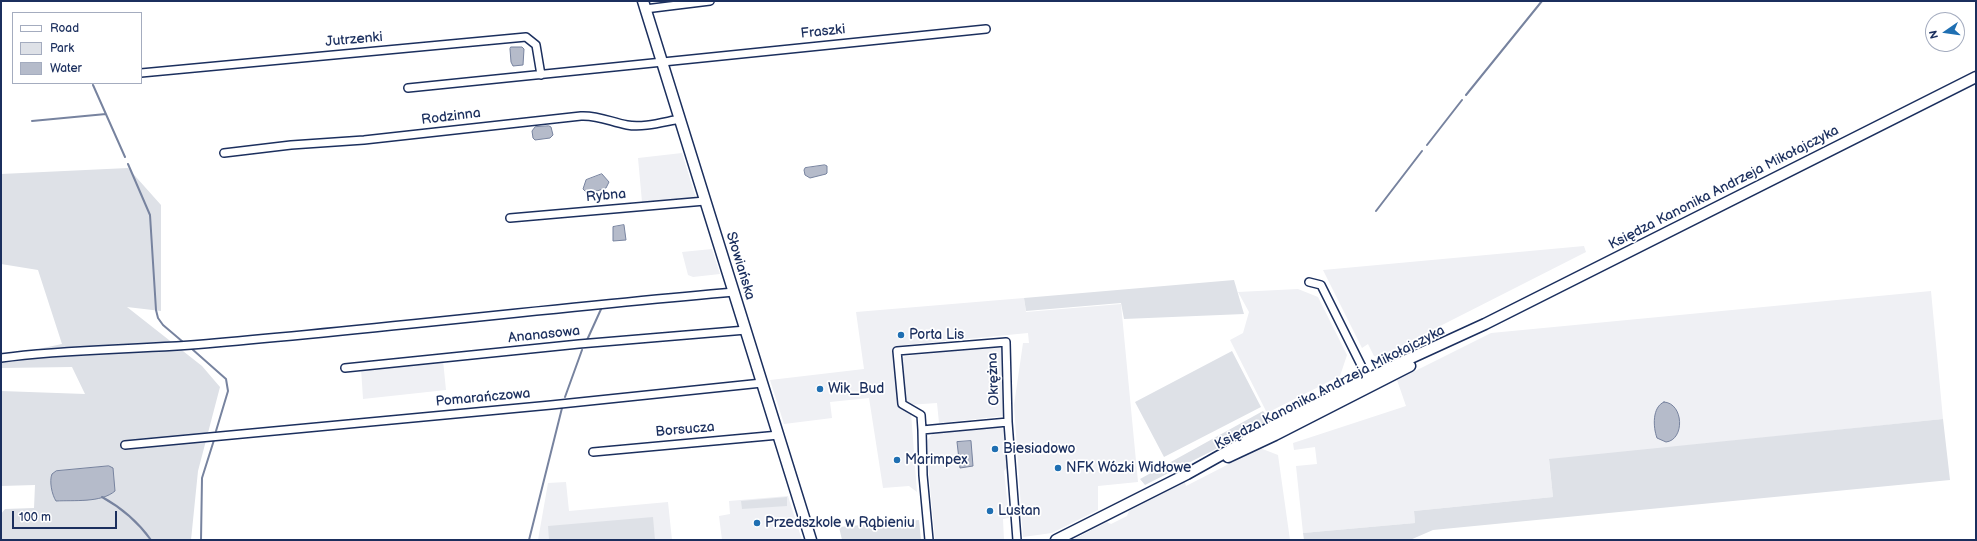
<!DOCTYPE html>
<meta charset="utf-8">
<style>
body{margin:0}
#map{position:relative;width:1977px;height:541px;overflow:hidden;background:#fff;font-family:"Balsamiq Sans",sans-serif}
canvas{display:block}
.frame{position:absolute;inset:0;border:2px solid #1b2f5e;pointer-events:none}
.legend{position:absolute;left:12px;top:12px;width:130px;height:72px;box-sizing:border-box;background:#fff;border:1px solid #a4acbf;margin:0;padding:5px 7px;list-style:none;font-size:12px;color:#1b2f5e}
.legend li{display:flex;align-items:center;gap:8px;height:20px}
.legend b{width:20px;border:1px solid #a4acbf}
.north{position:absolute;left:1925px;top:12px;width:40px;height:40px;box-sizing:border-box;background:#fff;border:1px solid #a4acbf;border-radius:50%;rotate:257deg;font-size:11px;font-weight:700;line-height:16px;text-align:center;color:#1b2f5e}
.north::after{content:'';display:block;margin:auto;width:14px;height:18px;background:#1f6fb2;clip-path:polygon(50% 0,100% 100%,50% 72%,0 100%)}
.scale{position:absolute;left:12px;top:511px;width:105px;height:18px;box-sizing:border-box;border:2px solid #1b2f5e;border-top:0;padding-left:5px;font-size:12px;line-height:14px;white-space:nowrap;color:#1b2f5e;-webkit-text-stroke:3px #fff;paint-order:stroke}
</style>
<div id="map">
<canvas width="1977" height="541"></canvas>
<div class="frame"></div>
<ul class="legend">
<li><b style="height:5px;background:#fff"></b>Road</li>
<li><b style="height:11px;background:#dee1e7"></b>Park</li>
<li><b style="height:11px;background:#b5bbca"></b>Water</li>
</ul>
<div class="north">N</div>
<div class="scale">100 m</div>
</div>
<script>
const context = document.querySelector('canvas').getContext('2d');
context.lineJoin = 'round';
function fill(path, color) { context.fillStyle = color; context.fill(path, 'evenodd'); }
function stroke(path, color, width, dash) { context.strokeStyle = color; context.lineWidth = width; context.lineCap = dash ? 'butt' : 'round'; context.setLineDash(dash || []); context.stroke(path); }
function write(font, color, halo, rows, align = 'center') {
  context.font = font + ' "Balsamiq Sans",sans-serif'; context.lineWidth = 3.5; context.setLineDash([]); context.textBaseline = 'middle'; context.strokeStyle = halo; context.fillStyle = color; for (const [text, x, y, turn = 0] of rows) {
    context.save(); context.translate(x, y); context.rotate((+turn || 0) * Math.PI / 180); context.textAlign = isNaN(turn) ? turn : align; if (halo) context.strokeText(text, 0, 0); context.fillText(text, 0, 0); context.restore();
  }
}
const built = new Path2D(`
 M682,153L696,198L642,202L638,158Z
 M1584,246L1586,252L1379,357L1374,356L1368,344L1362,348L1323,270Z
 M712,249L720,274L693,277L688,275L682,252Z
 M1298,289L1318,297L1347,355L1340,376L1267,413L1230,340L1243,333L1249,312L1238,292Z
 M1931,291L1943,419L1549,460L1553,497L1414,511L1415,523L1303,533L1296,466L1317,464L1315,447L1294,450L1293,443L1406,406L1397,380L1491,333Z
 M1024,298L1026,312L1121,304L1138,482L1098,486V510L1052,533L1023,537L1014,405L1023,343H1029L1028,333L894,346L898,406L911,413L917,492L909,486L883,488L869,398L830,402L832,418L784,424L770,380L864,369L856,312Z
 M998,347L1003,349L1005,369L1002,373L1004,416L939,423L937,403L908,405L905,402L901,359L905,356Z
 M443,360L446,390L363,399L361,368Z
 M1001,427L1005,432L1007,467L1004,471L1009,518L1003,519L1004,540H935L926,442L933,433Z
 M1260,448L1278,455L1290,540H1072L1107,522L1111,524L1127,516L1129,511L1185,482L1186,486Z
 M566,482L569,511L668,502L672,540H538L548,483Z
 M788,496L802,540H722L719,516L730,514L729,501Z`);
const green = new Path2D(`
 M128,168L161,205V311L127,307L202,366L220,387L198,471L191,540H1V514L5,509L34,508L35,485L1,486V391L85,394L72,367L1,368V357L62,344L38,270L1,264V174Z
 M1234,280L1244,314L1124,319L1121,303L1026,311L1024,298Z
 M1232,351L1261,407L1164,457L1135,402Z
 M1263,411L1271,421L1145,485L1140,479Z
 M1943,419L1950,480L1433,530L1410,540H1304L1303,533L1415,523L1414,511L1553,497L1549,459Z
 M787,497V506L742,509L741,501Z
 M653,517L655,540H549L548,526Z
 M919,520L921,540H842L839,527Z`);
const water = new Path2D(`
 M511,47H522L524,49L523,65L513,66L511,62L510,49Z
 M549,126L551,127L553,135L550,138L535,140L533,138L532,131L535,127Z
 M825,165L827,166V173L826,174L810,178L805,175L804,170L805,168Z
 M602,174L609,182L606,188L588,194L583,189L586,180Z
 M624,225L626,240L613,241V227Z
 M1664,402C1684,403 1685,440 1666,442L1657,438C1653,427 1652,407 1664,402Z
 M971,441L973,466L960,468L957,442Z
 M109,466L113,468L115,491C101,503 74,500 56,501C52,495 49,481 52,474L56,471Z`);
const stream = new Path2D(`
 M93,85L125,157
 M1466,95L1542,1
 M32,121L106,114
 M1427,145L1462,100
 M128,164L150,215L156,310L158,318L163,325L183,342
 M1376,211L1422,151
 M587,340L602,307
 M192,349L226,379L228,391L216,431
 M565,397L582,350
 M102,497C122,508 138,522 151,540
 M201,540L202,478L214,440
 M529,540L562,408`);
const street = new Path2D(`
 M645,9L710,1
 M141,73L526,37L536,45L541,75
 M408,88L986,29
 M224,153L291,145L364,140L581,116C598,115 611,122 627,125C643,128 663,122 680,119
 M510,218L705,201
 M1309,282L1321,285L1370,383
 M1,358C72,348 144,350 215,343C388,328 561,307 734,292
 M345,368L579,344L746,330
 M922,430L921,415L902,404L897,351L1006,342L1008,422
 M125,445L551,405L762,383
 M593,452L779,435
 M929,540L923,475L922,430L1008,422L1017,540`);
const secondary = new Path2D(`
 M643,1L811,540
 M1228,457L1275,435L1410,366
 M1056,540L1187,474L1271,427L1402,362L1485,324L1976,77`);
const markers = [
 [901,335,4,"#1f6fb2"],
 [820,389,4,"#1f6fb2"],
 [995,449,4,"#1f6fb2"],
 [897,460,4,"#1f6fb2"],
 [1058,468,4,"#1f6fb2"],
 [990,511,4,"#1f6fb2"],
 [757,523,4,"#1f6fb2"]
];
const streetNames = [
 ["Fraszki",823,32,-6],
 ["Jutrzenki",354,40,-5],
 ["Rodzinna",451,117,-7],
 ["Księdza Kanonika Andrzeja Mikołajczyka",1724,188,-27],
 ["Rybna",606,196,-5],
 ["Słowiańska",740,266,73],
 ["Ananasowa",544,335,-6],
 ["Okrężna",994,379,-92],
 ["Księdza Kanonika Andrzeja Mikołajczyka",1330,388,-27],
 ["Pomarańczowa",483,398,-5],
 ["Borsucza",685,430,-5]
];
const poiNames = [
 ["Porta Lis",909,335],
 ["Wik_Bud",828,389],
 ["Biesiadowo",1003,449],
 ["Marimpex",905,460],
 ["NFK Wózki Widłowe",1066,468],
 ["Lustan",998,511],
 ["Przedszkole w Rąbieniu",765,523]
];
fill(built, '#eff0f4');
fill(green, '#dee1e7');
fill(water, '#b5bbca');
stroke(water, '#77839f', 1);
stroke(stream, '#77839f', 2);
stroke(street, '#1b2f5e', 10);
stroke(secondary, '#1b2f5e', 13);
stroke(street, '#fff', 7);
stroke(secondary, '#fff', 10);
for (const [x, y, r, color] of markers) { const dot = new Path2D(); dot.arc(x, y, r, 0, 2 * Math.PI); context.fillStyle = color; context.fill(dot); stroke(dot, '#fff', 1.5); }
write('14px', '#1b2f5e', '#fff', streetNames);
write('14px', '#1b2f5e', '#fff', poiNames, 'left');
</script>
